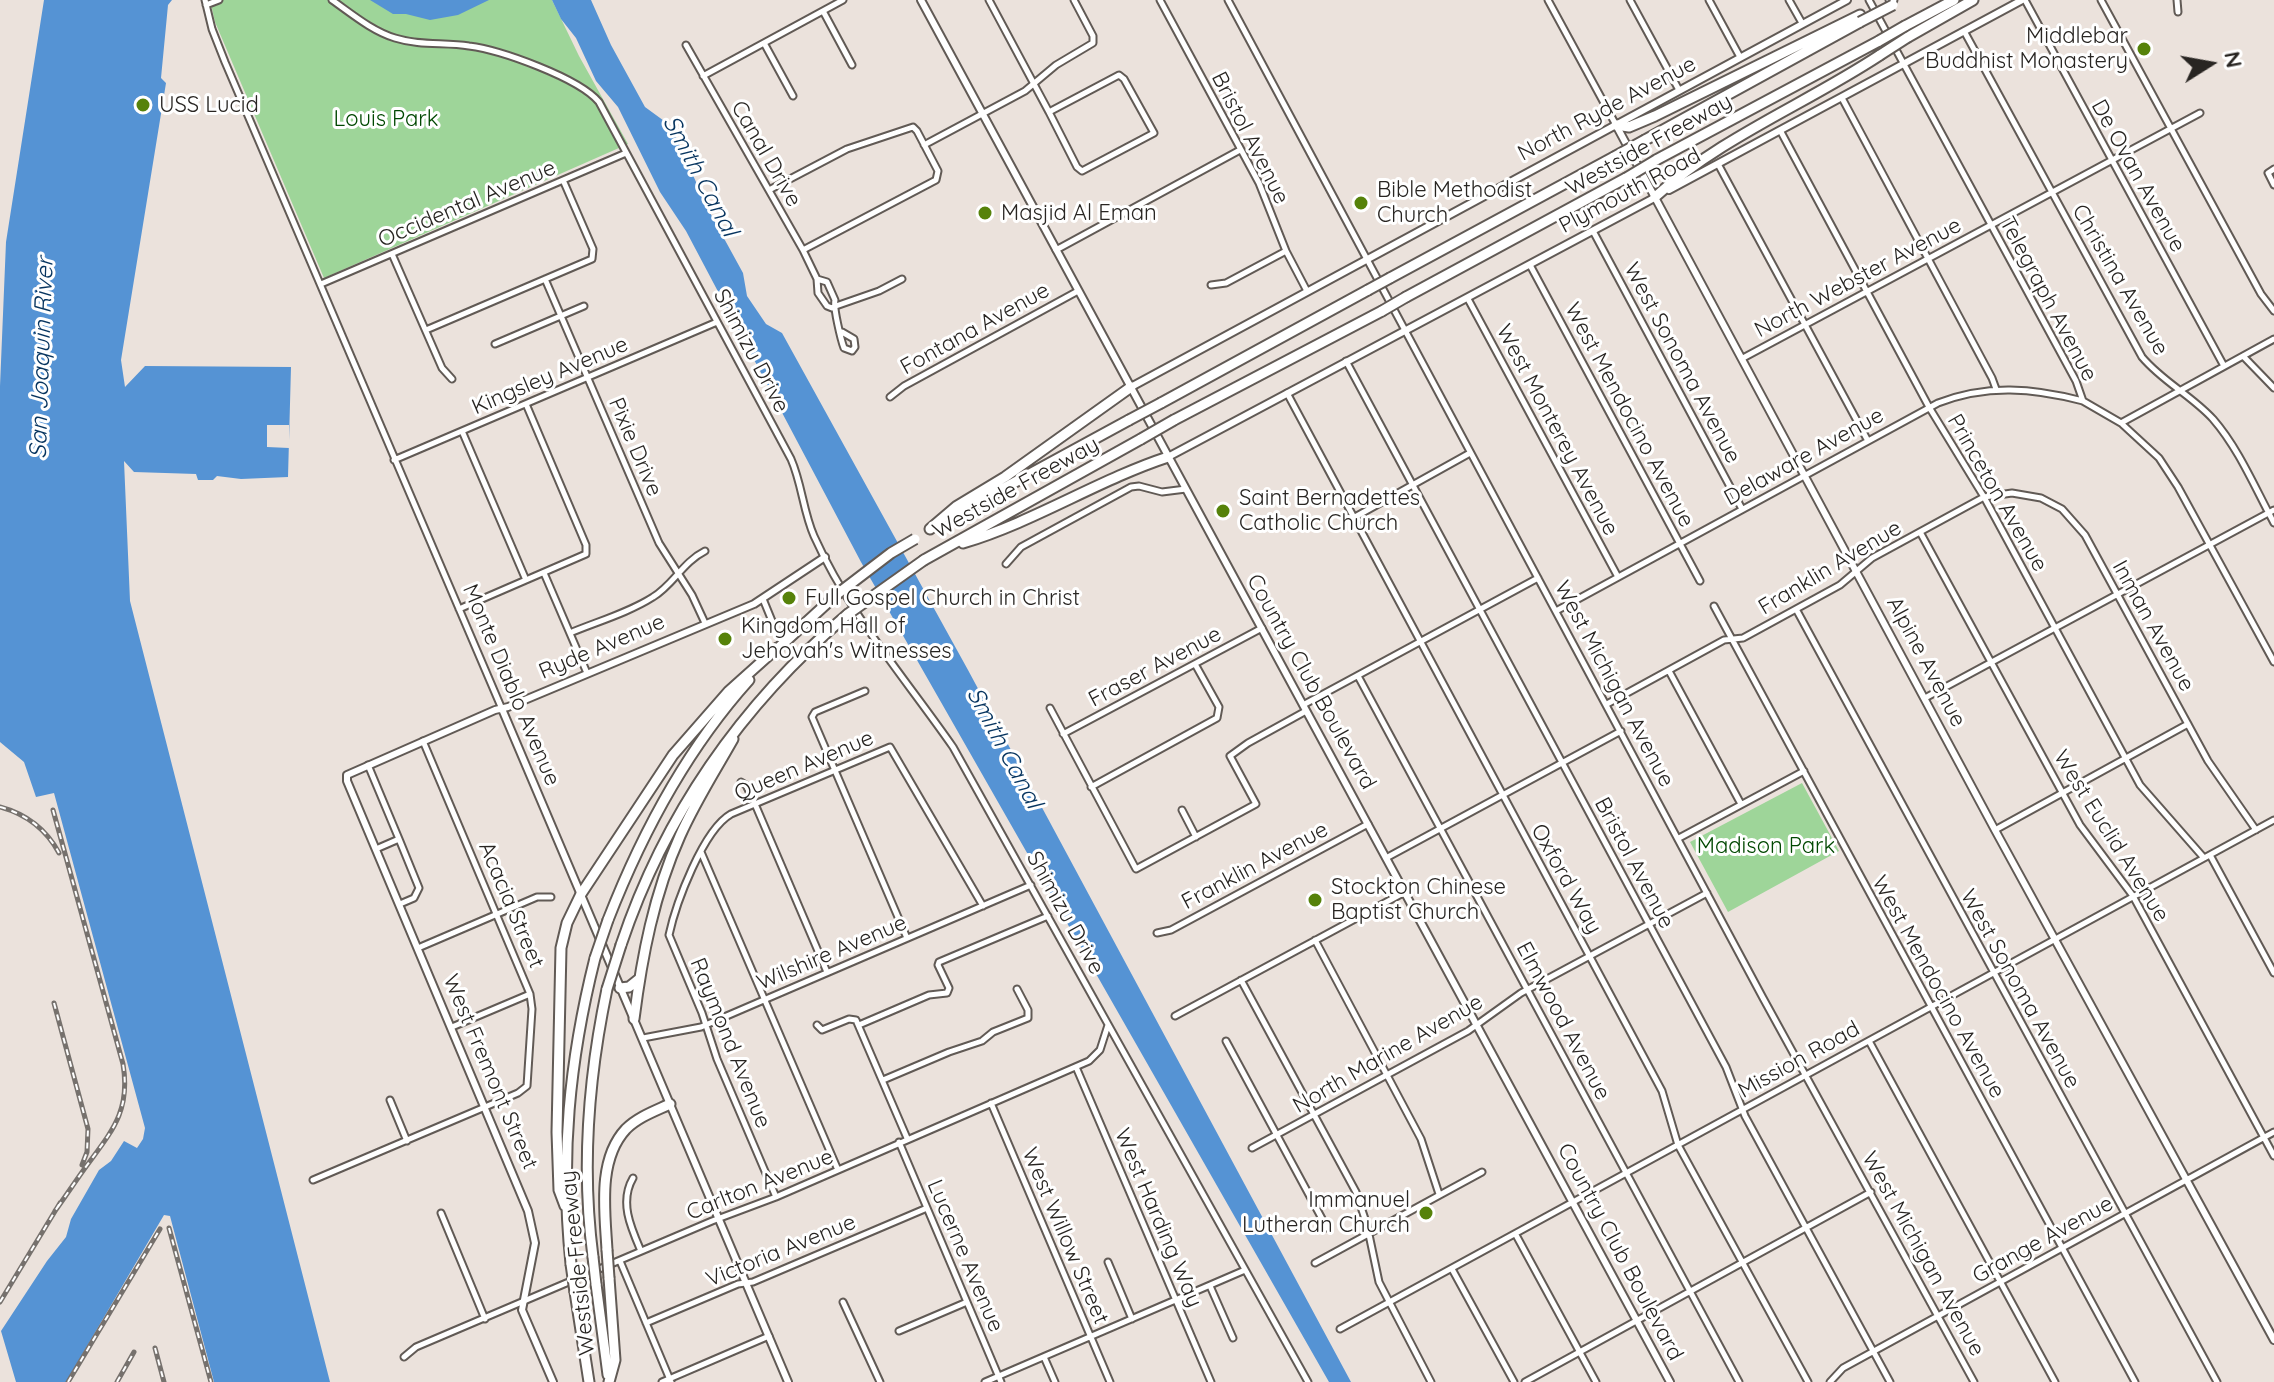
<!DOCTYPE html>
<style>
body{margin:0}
#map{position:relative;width:2274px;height:1382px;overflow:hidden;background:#ebe2dc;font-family:Quicksand,sans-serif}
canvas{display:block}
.north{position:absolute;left:2170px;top:24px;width:80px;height:80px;-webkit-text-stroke:6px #fff;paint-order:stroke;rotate:79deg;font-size:22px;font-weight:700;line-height:32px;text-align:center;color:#282522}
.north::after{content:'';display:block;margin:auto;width:28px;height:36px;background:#282522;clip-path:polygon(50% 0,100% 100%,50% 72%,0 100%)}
</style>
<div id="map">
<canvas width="2274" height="1382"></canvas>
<div class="north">N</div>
</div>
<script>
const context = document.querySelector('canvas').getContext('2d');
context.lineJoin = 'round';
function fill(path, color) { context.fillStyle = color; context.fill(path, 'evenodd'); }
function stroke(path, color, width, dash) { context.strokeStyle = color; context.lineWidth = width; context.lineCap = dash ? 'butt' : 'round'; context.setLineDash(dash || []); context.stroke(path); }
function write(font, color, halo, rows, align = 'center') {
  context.font = font + ' Quicksand,sans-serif'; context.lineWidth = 6; context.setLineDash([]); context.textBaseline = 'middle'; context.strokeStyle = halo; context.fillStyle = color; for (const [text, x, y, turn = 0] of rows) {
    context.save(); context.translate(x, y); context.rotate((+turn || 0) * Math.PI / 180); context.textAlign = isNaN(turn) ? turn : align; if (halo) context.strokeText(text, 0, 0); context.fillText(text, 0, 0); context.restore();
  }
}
const green = new Path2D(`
 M210,0H552L579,56L628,144L324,278L215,22Z
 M1802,783L1839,851L1728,912L1690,842Z`);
const water = new Path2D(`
 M44,0H172L168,5L161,78L166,83L121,360L125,387L145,366L291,367L288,477L241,479L217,476L213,480H198L196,474L134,472L124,461L130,601L330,1382H214L170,1216L164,1215L66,1382H16L1,1331L47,1261L66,1237L71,1219L99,1170L111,1161L124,1141L137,1148L143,1139L145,1128L54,793L36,797L24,762L0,742V386L6,242Z
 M370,0H489L458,15L430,20L406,14H393Z
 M552,0H591L611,45L645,107L671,126L709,211L743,273L747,296L766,324L782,333L968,670L1351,1382H1329L861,562L686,231L660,192L618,107L596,81L576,38L561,19Z`);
const pier = new Path2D(`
 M267,425H289V448L267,447Z`);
const minor = new Path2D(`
 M205,0L212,29L225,62L502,709
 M332,0C352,14 372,31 395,38C420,46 445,42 469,46C501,50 579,78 599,102L791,459C802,484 803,511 814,536C849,614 905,678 953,747L1308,1382
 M989,0L1049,112
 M1160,0L1259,183L1286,251L1307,291
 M1228,0L1763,998L1974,1382
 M1548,0L1616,125
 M1630,0L1679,90
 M1709,0L1740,57
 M1789,0L1802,23
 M1869,0L2076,381L2083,401L2121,423L2159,458L2178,487L2274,662
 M2025,0L2224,366
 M2101,0L2261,294L2274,311
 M2177,0L2178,12
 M206,5L219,0
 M823,11L852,65
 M1964,31L2142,357C2163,382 2191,395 2213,419C2239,449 2255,488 2274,523
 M764,43L793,96
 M686,45L803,250L817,279L818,293L827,306L832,308
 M1119,75L1124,79L1154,133L1082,171L1077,167L1049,112Z
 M703,76L843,0
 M1842,98L1992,378L1996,389
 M1781,132L1929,407L1984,497L2140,785L2204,858
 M924,145L1025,91L1056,65L1093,43V36L1074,0
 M1718,164L1868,441
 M2274,169L2268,173L2274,185
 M769,190L847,149L913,127L917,131L938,171L936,180L803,250
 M1593,231L1742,509
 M1056,250L1240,150
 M392,254L442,368L452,379
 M1530,265L1700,581
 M545,279L659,543L692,595L705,623
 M817,279L827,282L835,300C833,307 841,340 844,348L852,351L855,347L854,339L842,332
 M321,284L626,153
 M1211,285L1226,283L1286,251
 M1468,299L1618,577
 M833,307L879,291L902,279
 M426,330L592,259L593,249L563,180
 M495,344L584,306
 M2243,356L2274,388
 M1743,358L2200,113
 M1346,361L1726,1067L1745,1116L1890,1382
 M1287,393L1662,1091L1678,1145L1808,1382
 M890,397L904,386L1078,291
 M2121,423L2274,339
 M462,431L526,580
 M394,460L717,322
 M1355,517L1470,453
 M1920,532L2080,825L2133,896L2274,1156
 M1006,564L1021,547L1131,487L1139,486L1162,492L1186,489
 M544,573L587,673
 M763,599L772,621
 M1714,606L2135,1382
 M459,609L586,554V545L526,404
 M1796,609L2217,1382
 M1556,611L1938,403C1987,384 2033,388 2083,401
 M570,633C596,622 628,613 653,597C673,585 683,562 705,551
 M1669,671L1741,804
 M1358,676L1739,1382
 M865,691L815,712L812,717L907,938
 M1925,698L2274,510
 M1607,704L1724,640L1743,638L1840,585L1872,558L1984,497L2012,493L2041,498L2062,509L2085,535L2208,761L2256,830
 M1303,705L1538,578
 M1050,708L1136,869L1256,804L1230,756L1248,743L1306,711
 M1063,734L1262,628
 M368,765L399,839L376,849
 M741,782L746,785L755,804L827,972
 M1091,787L1217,718L1219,707L1195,664
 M1182,810L1196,837
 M1995,830L2188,724
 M1679,838L1804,771
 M399,839L419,888L414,898L400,904
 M701,852L838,1170
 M2210,855L2274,973
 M1386,858L1621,731
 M1157,933L1171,930L1368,824
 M1315,940L1421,1139L1439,1194
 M418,948L537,897H551
 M1241,980L1356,1192L1367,1225L1379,1282L1431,1382
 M1175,1016L1405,892
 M817,1025L822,1030L849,1019L856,1020L907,1138
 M859,1025L929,995L947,993L949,988L938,965L939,962L1048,916
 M452,1027L530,994
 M643,1038L701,1027L1031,885
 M1226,1041L1327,1228
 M1869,1041L2055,1382
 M1076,1067L1211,1382
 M883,1080L949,1052L982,1041L993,1032L1028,1018V1010L1017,989
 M390,1100L407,1141
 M991,1103L1110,1382
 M899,1142L1001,1382
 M1252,1148L1468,1031L1521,993L1707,893
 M633,1178C619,1202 631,1228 641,1251
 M313,1180L518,1093L527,1086L532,1009L530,994L423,741
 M776,1197L717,1059L702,1013L669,935C676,903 703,830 731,814L890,747L983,906
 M441,1213L485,1319
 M1516,1235L1596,1382
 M620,1261L671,1382
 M1108,1262L1132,1319
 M1315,1263L1482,1172
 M1452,1269L1514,1382
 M1210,1286L1233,1338
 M843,1302L880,1382
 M646,1323L738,1284L753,1282L927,1208
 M1340,1329L2274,820
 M899,1331L967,1302
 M404,1357L416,1347L712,1221L776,1197L1089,1061L1100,1050L1108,1025
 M1044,1357L1055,1382
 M662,1382L769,1336
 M985,1382L1245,1270
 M1525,1382L1871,1192
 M1830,1382L1843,1368L2274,1132`);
const tertiary = new Path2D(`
 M921,0L1670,1382
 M1616,125L1995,830L2274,1340
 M1669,190L2022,0
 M1131,387L1847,0
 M1168,457L1656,197
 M502,709L788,1382
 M553,1382L522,1310L535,1243L528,1211L347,781V775L495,710L508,707L754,604L825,557`);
const motorway = new Path2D(`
 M1891,0H1892
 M1905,26L1954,0
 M1908,37L1973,0
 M1616,125L1629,127L1655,116L1860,15
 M1645,140L1860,22
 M1656,160L1879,41
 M1655,197C1721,137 1806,104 1880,55
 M1390,278L1614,157
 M1406,297L1626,178
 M1161,403L1368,290
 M1174,420L1382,311
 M949,518L1129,420
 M930,529L957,506L1005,477L1131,387
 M963,543C1034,522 1098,480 1168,457
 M924,560L1141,439
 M775,651L836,595
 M608,920C642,833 686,750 749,680
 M621,945C665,814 743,703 848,614
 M620,988L629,987L639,979
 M634,1019C642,956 654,894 680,836C695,802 715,771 733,739
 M565,1206L559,1190L557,1132L561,948L567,923L581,894L673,755L729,691L777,648
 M607,1250C605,1212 597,1160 626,1129C638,1117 655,1111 670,1104
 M593,1257C581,1166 588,1079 607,989
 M571,1264C560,1158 569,1061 595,958
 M596,1284L608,1375
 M575,1292L589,1382
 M609,1382L615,1360L609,1278`);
const rail = new Path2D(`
 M0,807C26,814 46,829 59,853
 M53,810L123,1064C131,1112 111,1132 85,1168C75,1182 65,1197 55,1211
 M54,1003L88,1129L87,1152L82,1165
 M169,1228L211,1382
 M0,1302L60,1203
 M155,1348L164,1382
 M68,1382L160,1229
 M117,1382L134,1352`);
const motorwayBridge = new Path2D(`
 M1860,22L1893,5
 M1879,41L1905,26
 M1880,55L1908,37
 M1614,157L1645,140
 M1626,178L1656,160
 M1368,290L1390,278
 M1382,311L1406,297
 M1129,420L1161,403
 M1141,439L1174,420
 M836,595L891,553L915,539
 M848,614L924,560
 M595,958L608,920
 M607,989L621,945
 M607,1250L609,1278
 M593,1257L596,1284
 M571,1264L575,1292`);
const markers = [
 [2144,49,8,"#56820a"],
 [143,105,8,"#56820a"],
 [1361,203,8,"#56820a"],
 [985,213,8,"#56820a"],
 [1223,511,8,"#56820a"],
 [789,598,8,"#56820a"],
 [725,639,8,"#56820a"],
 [1315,900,8,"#56820a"],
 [1426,1213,8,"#56820a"]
];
const poiNames = [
 ["Middlebar",2128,36,"right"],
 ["Buddhist Monastery",2128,61,"right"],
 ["USS Lucid",159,105],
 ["Bible Methodist",1377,190],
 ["Church",1377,215],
 ["Masjid Al Eman",1001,213],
 ["Saint Bernadettes",1239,498],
 ["Catholic Church",1239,523],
 ["Full Gospel Church in Christ",805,598],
 ["Kingdom Hall of",741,626],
 ["Jehovah's Witnesses",741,651],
 ["Stockton Chinese",1331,887],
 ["Baptist Church",1331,912],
 ["Immanuel",1410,1200,"right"],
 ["Lutheran Church",1410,1225,"right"]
];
const streetNames = [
 ["North Ryde Avenue",1607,109,-28],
 ["Bristol Avenue",1250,138,63],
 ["Westside Freeway",1649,145,-29],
 ["Canal Drive",766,154,60],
 ["De Ovan Avenue",2138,176,61],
 ["Plymouth Road",1630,191,-28],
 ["Occidental Avenue",467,204,-23],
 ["North Webster Avenue",1858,278,-28],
 ["Christina Avenue",2120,280,60],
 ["Telegraph Avenue",2048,299,62],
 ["Fontana Avenue",975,329,-29],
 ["Shimizu Drive",751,351,62],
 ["West Sonoma Avenue",1682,363,62],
 ["Kingsley Avenue",550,376,-23],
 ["West Mendocino Avenue",1629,415,62],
 ["West Monterey Avenue",1557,430,62],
 ["Pixie Drive",635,447,67],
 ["Delaware Avenue",1804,457,-29],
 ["Westside Freeway",1016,488,-29],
 ["Princeton Avenue",1997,493,60],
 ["Franklin Avenue",1830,568,-31],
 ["Inman Avenue",2153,626,61],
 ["Ryde Avenue",602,647,-23],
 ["Alpine Avenue",1926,662,62],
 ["Fraser Avenue",1155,667,-28],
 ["Country Club Boulevard",1311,682,61],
 ["West Michigan Avenue",1614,684,62],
 ["Monte Diablo Avenue",511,685,67],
 ["Queen Avenue",804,766,-23],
 ["West Euclid Avenue",2111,836,58],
 ["Bristol Avenue",1634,863,62],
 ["Franklin Avenue",1255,866,-28],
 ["Oxford Way",1566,879,61],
 ["Acacia Street",511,905,67],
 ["Shimizu Drive",1065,913,61],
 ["Wilshire Avenue",832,953,-23],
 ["West Mendocino Avenue",1938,987,61],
 ["West Sonoma Avenue",2020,989,61],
 ["Elmwood Avenue",1563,1021,62],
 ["Raymond Avenue",730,1043,68],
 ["North Marine Avenue",1388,1054,-30],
 ["Mission Road",1799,1060,-29],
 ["West Fremont Street",490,1072,67],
 ["Carlton Avenue",760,1185,-22],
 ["West Harding Way",1158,1218,67],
 ["West Willow Street",1065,1236,67],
 ["Grange Avenue",2043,1240,-29],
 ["Victoria Avenue",781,1251,-22],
 ["Country Club Boulevard",1620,1252,62],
 ["West Michigan Avenue",1923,1254,61],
 ["Lucerne Avenue",965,1256,67],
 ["Westside Freeway",578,1263,-96]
];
const parkNames = [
 ["Louis Park",386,119],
 ["Madison Park",1766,846]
];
const waterNames = [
 ["Smith Canal",700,176,62],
 ["San Joaquin River",42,358,-88],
 ["Smith Canal",1004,748,62]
];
fill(green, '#9ed599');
fill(water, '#5593d4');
fill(pier, '#ebe2dc');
stroke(minor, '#615a55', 9);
stroke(tertiary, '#615a55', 10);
stroke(motorway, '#615a55', 13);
stroke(minor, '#fff', 5);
stroke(tertiary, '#fff', 6);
stroke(motorway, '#fff', 9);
stroke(rail, '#76716d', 5);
stroke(rail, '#fff', 2, [6]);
stroke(motorwayBridge, '#615a55', 13, []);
stroke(motorwayBridge, '#fff', 9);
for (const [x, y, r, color] of markers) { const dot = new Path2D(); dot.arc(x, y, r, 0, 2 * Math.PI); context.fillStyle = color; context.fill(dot); stroke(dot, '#fff', 3); }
write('22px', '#282522', '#fff', poiNames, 'left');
write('22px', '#282522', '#fff', streetNames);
write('22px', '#004801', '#fff', parkNames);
write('italic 24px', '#06345f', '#fff', waterNames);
</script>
